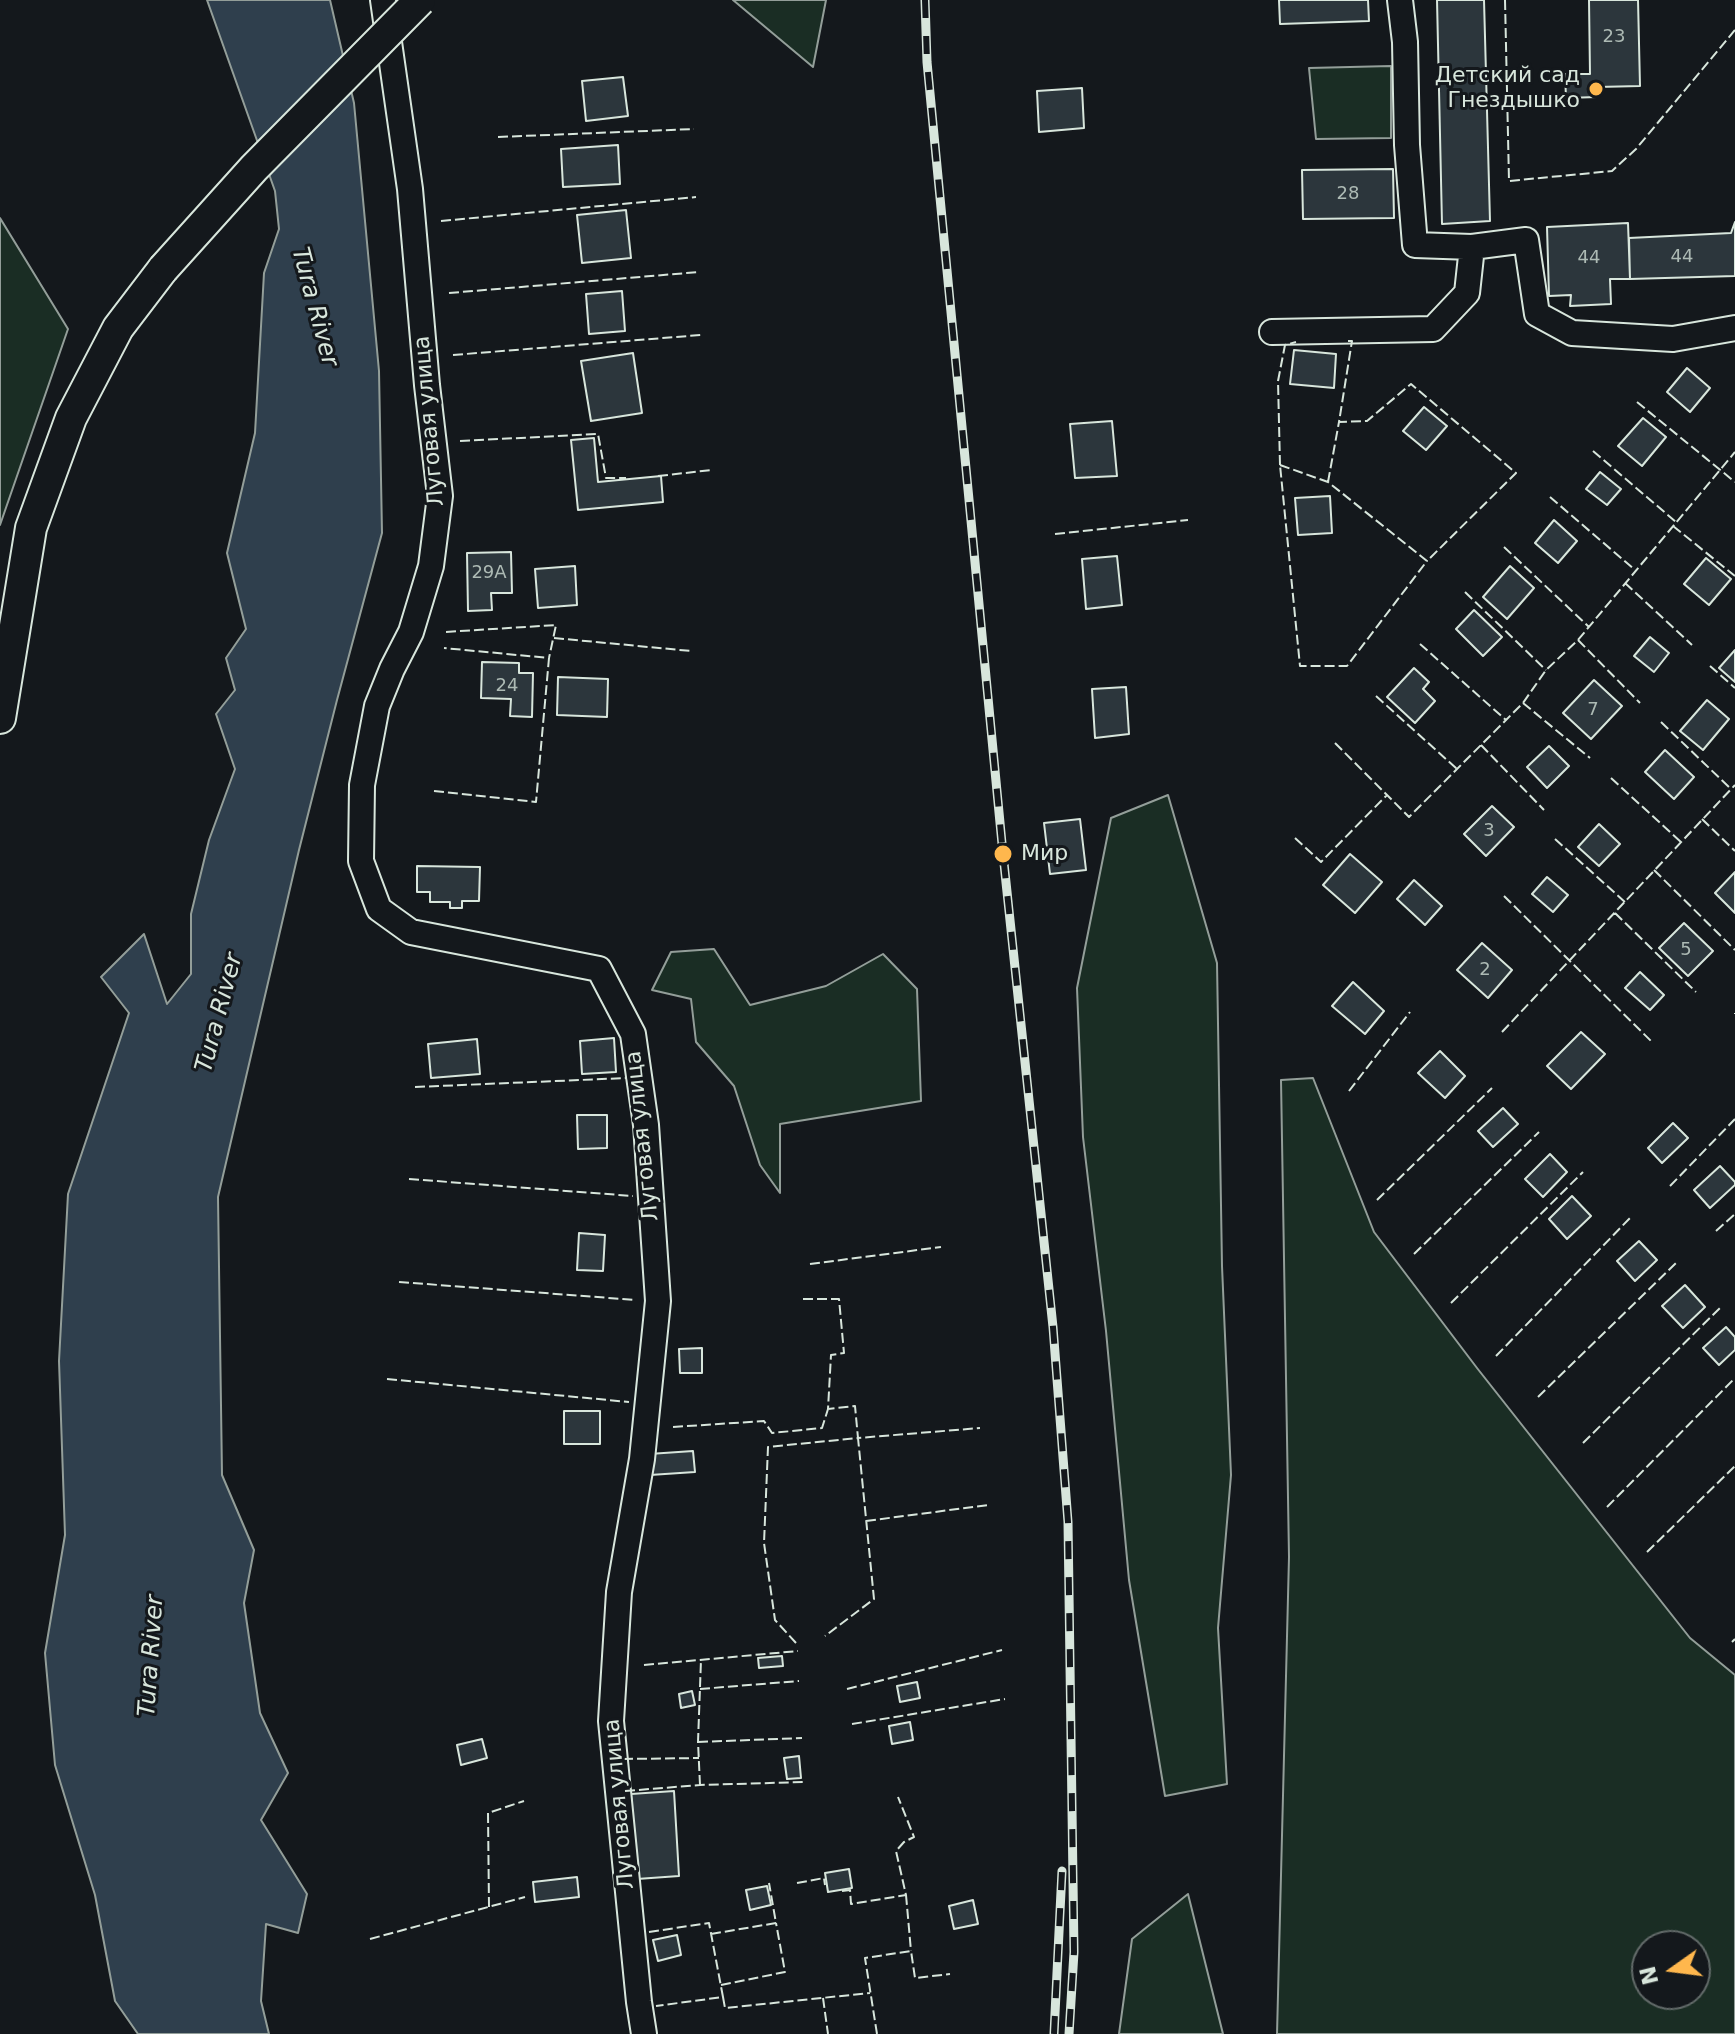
<!DOCTYPE html>
<meta charset="utf-8">
<style>
body{margin:0}
#map{position:relative;width:1735px;height:2034px;overflow:hidden;background:#14181c;font-family:"DejaVu Sans",sans-serif}
canvas{display:block}
.north{position:absolute;left:1631px;top:1930px;width:80px;height:80px;box-sizing:border-box;background:#14181c;border:2px solid #626a69;border-radius:50%;rotate:256deg;font-size:22px;font-weight:700;line-height:32px;text-align:center;color:#d8e6dc}
.north::after{content:'';display:block;margin:auto;width:28px;height:36px;background:#ffb74d;clip-path:polygon(50% 0,100% 100%,50% 72%,0 100%)}
</style>
<div id="map">
<canvas width="1735" height="2034"></canvas>
<div class="north">N</div>
</div>
<script>
const context = document.querySelector('canvas').getContext('2d');
context.lineJoin = 'round';
function fill(path, color) { context.fillStyle = color; context.fill(path, 'evenodd'); }
function stroke(path, color, width, dash) { context.strokeStyle = color; context.lineWidth = width; context.lineCap = dash ? 'butt' : 'round'; context.setLineDash(dash || []); context.stroke(path); }
function write(font, color, halo, rows, align = 'center') {
  context.font = font + ' "DejaVu Sans",sans-serif'; context.lineWidth = 6; context.setLineDash([]); context.textBaseline = 'middle'; context.strokeStyle = halo; context.fillStyle = color; for (const [text, x, y, turn = 0] of rows) {
    context.save(); context.translate(x, y); context.rotate((+turn || 0) * Math.PI / 180); context.textAlign = isNaN(turn) ? turn : align; if (halo) context.strokeText(text, 0, 0); context.fillText(text, 0, 0); context.restore();
  }
}
const green = new Path2D(`
 M734,0H826L813,67L733,0Z
 M1391,66V138L1316,139L1309,68Z
 M0,218L68,329L0,525Z
 M1168,795L1217,963L1222,1266L1231,1475L1218,1628L1227,1784L1165,1796L1129,1580L1106,1331L1083,1137L1077,988L1111,818Z
 M714,949L750,1005L826,986L883,954L917,989L921,1101L780,1124V1193L760,1165L734,1086L696,1042L691,999L652,990L671,952Z
 M1313,1078L1374,1232L1477,1368L1690,1638L1735,1675V2034H1277L1289,1557L1281,1080ZM1647,1946H1695V1994H1647Z
 M1188,1894L1223,2034H1119L1132,1939Z`);
const water = new Path2D(`
 M207,0H330L354,103L379,371L382,533L337,700L299,850L218,1197L222,1475L254,1550L244,1603L260,1713L288,1773L261,1820L307,1894L298,1933L266,1924L261,2001L269,2034H138L115,2001L95,1895L55,1765L45,1653L65,1535L59,1361L68,1194L129,1013L101,977L144,934L167,1004L191,974V914L209,840L235,769L216,714L235,690L226,658L246,629L227,553L255,433L264,273L279,229L275,191Z`);
const building = new Path2D(`
 M1279,0H1368L1369,21L1280,24Z
 M1437,0H1484L1490,221L1442,224Z
 M1589,0H1638L1640,86L1597,87V97L1566,98L1565,74H1590Z
 M623,77L628,116L586,121L582,81Z
 M1082,88L1084,128L1039,132L1037,91Z
 M618,145L620,184L563,187L561,149Z
 M1393,169L1394,218L1303,219L1302,170Z
 M626,210L631,258L582,263L577,215Z
 M1735,222V276L1630,279L1629,238L1731,233Z
 M1628,223L1630,279H1610L1611,304L1570,306L1571,295L1549,296L1547,227Z
 M622,291L625,331L589,334L586,294Z
 M1294,350L1336,354L1334,388L1290,384Z
 M633,353L642,413L591,421L581,361Z
 M1687,368L1710,388L1690,412L1667,392Z
 M1424,407L1447,426L1426,450L1403,431Z
 M1643,418L1666,437L1642,466L1618,446Z
 M1112,421L1117,476L1075,478L1070,424Z
 M594,438L598,482L661,476L663,502L578,510L571,440Z
 M1600,472L1621,489L1607,505L1586,489Z
 M1330,496L1332,533L1298,535L1295,498Z
 M1554,520L1577,541L1558,563L1535,543Z
 M511,552L512,593H491L492,610L468,611L467,553Z
 M1117,556L1122,605L1086,609L1082,559Z
 M1706,558L1731,579L1709,605L1684,584Z
 M575,566L577,605L538,608L535,569Z
 M1510,566L1534,588L1507,619L1483,597Z
 M1474,610L1502,637L1483,656L1456,629Z
 M1650,637L1669,653L1654,672L1634,656Z
 M1735,650V682L1719,668Z
 M482,662L519,663V673H533L532,717L510,716L511,699L481,698Z
 M1414,668L1429,682L1423,689L1435,701L1415,723L1387,697Z
 M558,677L608,679L607,717L557,715Z
 M1594,680L1622,706L1591,739L1563,713Z
 M1126,687L1129,734L1095,738L1092,689Z
 M1707,700L1729,719L1703,750L1680,731Z
 M1549,746L1569,766L1547,788L1527,767Z
 M1665,750L1694,777L1674,799L1645,772Z
 M1492,806L1514,827L1486,856L1464,834Z
 M1080,819L1086,870L1050,874L1044,823Z
 M1599,824L1620,844L1599,866L1578,847Z
 M1350,854L1382,882L1355,913L1323,885Z
 M417,866L480,867L479,901H462V908H450V902H430V892H417Z
 M1735,872V913L1715,893Z
 M1547,877L1568,895L1553,912L1532,894Z
 M1414,880L1442,906L1425,925L1397,899Z
 M1684,923L1713,951L1688,976L1659,948Z
 M1482,943L1512,970L1488,998L1457,970Z
 M1640,972L1664,995L1650,1010L1625,988Z
 M1353,982L1384,1011L1365,1034L1332,1006Z
 M1581,1032L1605,1054L1571,1089L1547,1066Z
 M614,1038L616,1072L582,1074L580,1041Z
 M477,1039L480,1074L431,1078L428,1044Z
 M1440,1051L1465,1076L1445,1098L1418,1073Z
 M1503,1108L1518,1124L1493,1147L1478,1131Z
 M577,1115H607V1148L578,1149Z
 M1673,1123L1688,1138L1662,1163L1648,1148Z
 M1550,1154L1567,1172L1543,1197L1525,1179Z
 M1720,1166L1735,1182V1185L1710,1208L1694,1190Z
 M1572,1196L1591,1216L1567,1239L1549,1219Z
 M579,1233L605,1235L603,1271L577,1270Z
 M1639,1241L1657,1260L1635,1281L1617,1261Z
 M1685,1285L1705,1307L1683,1328L1662,1306Z
 M1726,1327L1735,1337V1350L1719,1365L1703,1348Z
 M702,1348V1373H680L679,1349Z
 M564,1411H600V1444H564Z
 M693,1451L695,1472L650,1475L649,1454Z
 M782,1656L783,1666L759,1668L758,1658Z
 M917,1682L920,1698L900,1702L897,1686Z
 M692,1691L695,1705L681,1708L679,1694Z
 M910,1722L913,1740L892,1744L889,1726Z
 M482,1739L487,1758L461,1765L457,1745Z
 M799,1756L801,1778L787,1779L784,1758Z
 M674,1791L679,1876L637,1879L631,1794Z
 M849,1869L852,1888L828,1892L825,1873Z
 M577,1877L579,1897L535,1902L533,1882Z
 M767,1886L771,1905L750,1910L746,1890Z
 M973,1900L978,1924L954,1929L949,1906Z
 M677,1935L681,1955L658,1961L653,1940Z`);
const minor = new Path2D(`
 M383,0L410,189L427,385L440,496L431,566L411,632L392,669L377,706L362,785L361,861L379,909L411,932L599,969L633,1034L646,1125L658,1301L642,1459L619,1592L611,1721L639,2002L644,2034
 M1400,0L1405,42L1407,145L1415,245L1472,247L1526,240L1537,314L1572,333L1673,339L1735,328
 M1272,332L1433,329L1467,293L1472,247`);
const major = new Path2D(`
 M0,718L31,528L71,418L118,328L163,269`);
const rail = new Path2D(`
 M925,0L927,62L1003,854L1053,1327L1068,1522L1074,1952L1069,2034
 M1054,2034L1062,1871`);
const majorBridge = new Path2D(`
 M163,269L254,168L420,0`);
const fence = new Path2D(`
 M1505,0L1509,181L1612,171L1636,149L1735,30
 M498,137L694,129
 M441,221L696,197
 M449,293L699,272
 M1348,341H1352L1339,422L1367,421L1411,384L1516,473L1427,561
 M453,355L701,335
 M1637,402L1735,482
 M460,441L598,434L606,478H626
 M1593,451L1676,522
 M1280,465L1278,381L1285,345L1296,342
 M1280,465L1328,482L1427,561L1347,666H1300Z
 M658,476L712,470
 M1328,482L1339,422
 M1550,497L1635,570
 M1673,526L1735,576
 M1055,534L1188,520
 M1504,547L1589,627
 M1625,583L1692,645
 M1465,592L1546,670
 M446,632L556,625L549,658
 M554,638L691,651
 M1578,640L1640,703
 M1420,644L1506,720
 M1710,666L1735,688
 M1376,696L1457,769
 M1523,703L1590,758
 M1661,722L1731,789
 M1335,743L1409,817L1523,703L1546,670L1578,640L1735,452
 M1481,745L1544,810
 M1611,778L1681,842
 M434,791L536,802L549,658L444,648
 M1702,819L1735,851
 M1295,838L1321,862L1387,795
 M1555,839L1625,902
 M1654,870L1735,950
 M1504,896L1651,1041
 M1615,913L1696,992
 M1735,1013V1014
 M1502,1032L1735,785
 M415,1087L627,1078
 M1349,1091L1410,1012
 M409,1179L633,1196
 M1670,1186L1735,1119
 M1377,1200L1492,1088
 M1716,1231L1735,1214
 M1414,1254L1539,1132
 M810,1264L941,1247
 M399,1282L636,1300
 M803,1299H839L844,1353L831,1355L828,1409L855,1406L858,1438L980,1428
 M1451,1303L1583,1172
 M1496,1356L1630,1218
 M387,1379L629,1402
 M1538,1397L1676,1263
 M673,1427L764,1421L772,1433L822,1428L828,1409
 M1583,1443L1722,1306
 M1607,1507L1735,1378
 M866,1521L988,1505
 M1647,1552L1735,1466
 M1732,1642L1735,1639
 M796,1643L775,1620L764,1543L768,1447L858,1438L874,1599L825,1636
 M644,1665L798,1651
 M700,1689L799,1681
 M847,1689L1002,1650
 M852,1724L1005,1699
 M698,1742L802,1738
 M623,1759L699,1758
 M700,1785L698,1742L701,1660
 M625,1791L700,1785L805,1782
 M797,1883L824,1878L825,1885
 M842,1891L850,1890L851,1904L906,1895L896,1851L904,1842L914,1837L898,1797
 M906,1895L911,1951
 M489,1907L488,1813L524,1801
 M649,1932L709,1923L723,1997L656,2006
 M711,1934L776,1923L769,1883
 M370,1939L525,1897
 M721,1985L785,1972L776,1923
 M723,1997L725,2008L870,1993
 M823,1998L828,2034
 M877,2034L865,1958L911,1951L915,1978L950,1974`);
const markers = [
 [1596,89,8,"#ffb74d"],
 [1003,854,10,"#ffb74d"]
];
const numberNames = [
 ["23",1614,37],
 ["28",1348,194],
 ["44",1682,257],
 ["44",1589,258],
 ["29А",489,573],
 ["24",507,686],
 ["7",1593,710],
 ["3",1489,831],
 ["5",1686,950],
 ["2",1485,970]
];
const poiNames = [
 ["Детский сад",1580,76],
 ["Гнездышко",1580,101],
 ["Мир",1021,854,"left"]
];
const streetNames = [
 ["Луговая улица",430,421,-95],
 ["Луговая улица",643,1136,-96],
 ["Луговая улица",620,1804,-95]
];
const waterNames = [
 ["Tura River",314,307,75],
 ["Tura River",220,1013,-75],
 ["Tura River",152,1656,-86]
];
fill(green, '#1a2d24');
stroke(green, '#939e99', 2);
fill(water, '#2f3f4d');
stroke(water, '#939e99', 2);
fill(building, '#2c363c');
stroke(building, '#d8e6dc', 2);
stroke(minor, '#d8e6dc', 28);
stroke(major, '#d8e6dc', 34);
stroke(minor, '#14181c', 24);
stroke(major, '#14181c', 30);
stroke(rail, '#d8e6dc', 9);
stroke(rail, '#14181c', 6, [18]);
stroke(majorBridge, '#d8e6dc', 34, []);
stroke(majorBridge, '#14181c', 30);
stroke(fence, '#d8e6dc', 2, [10, 4]);
for (const [x, y, r, color] of markers) { const dot = new Path2D(); dot.arc(x, y, r, 0, 2 * Math.PI); context.fillStyle = color; context.fill(dot); stroke(dot, '#14181c', 3); }
write('18px', '#adbab4', null, numberNames);
write('22px', '#d8e6dc', '#14181c', poiNames, 'right');
write('22px', '#d8e6dc', '#14181c', streetNames);
write('italic 24px', '#d8e6dc', '#14181c', waterNames);
</script>
